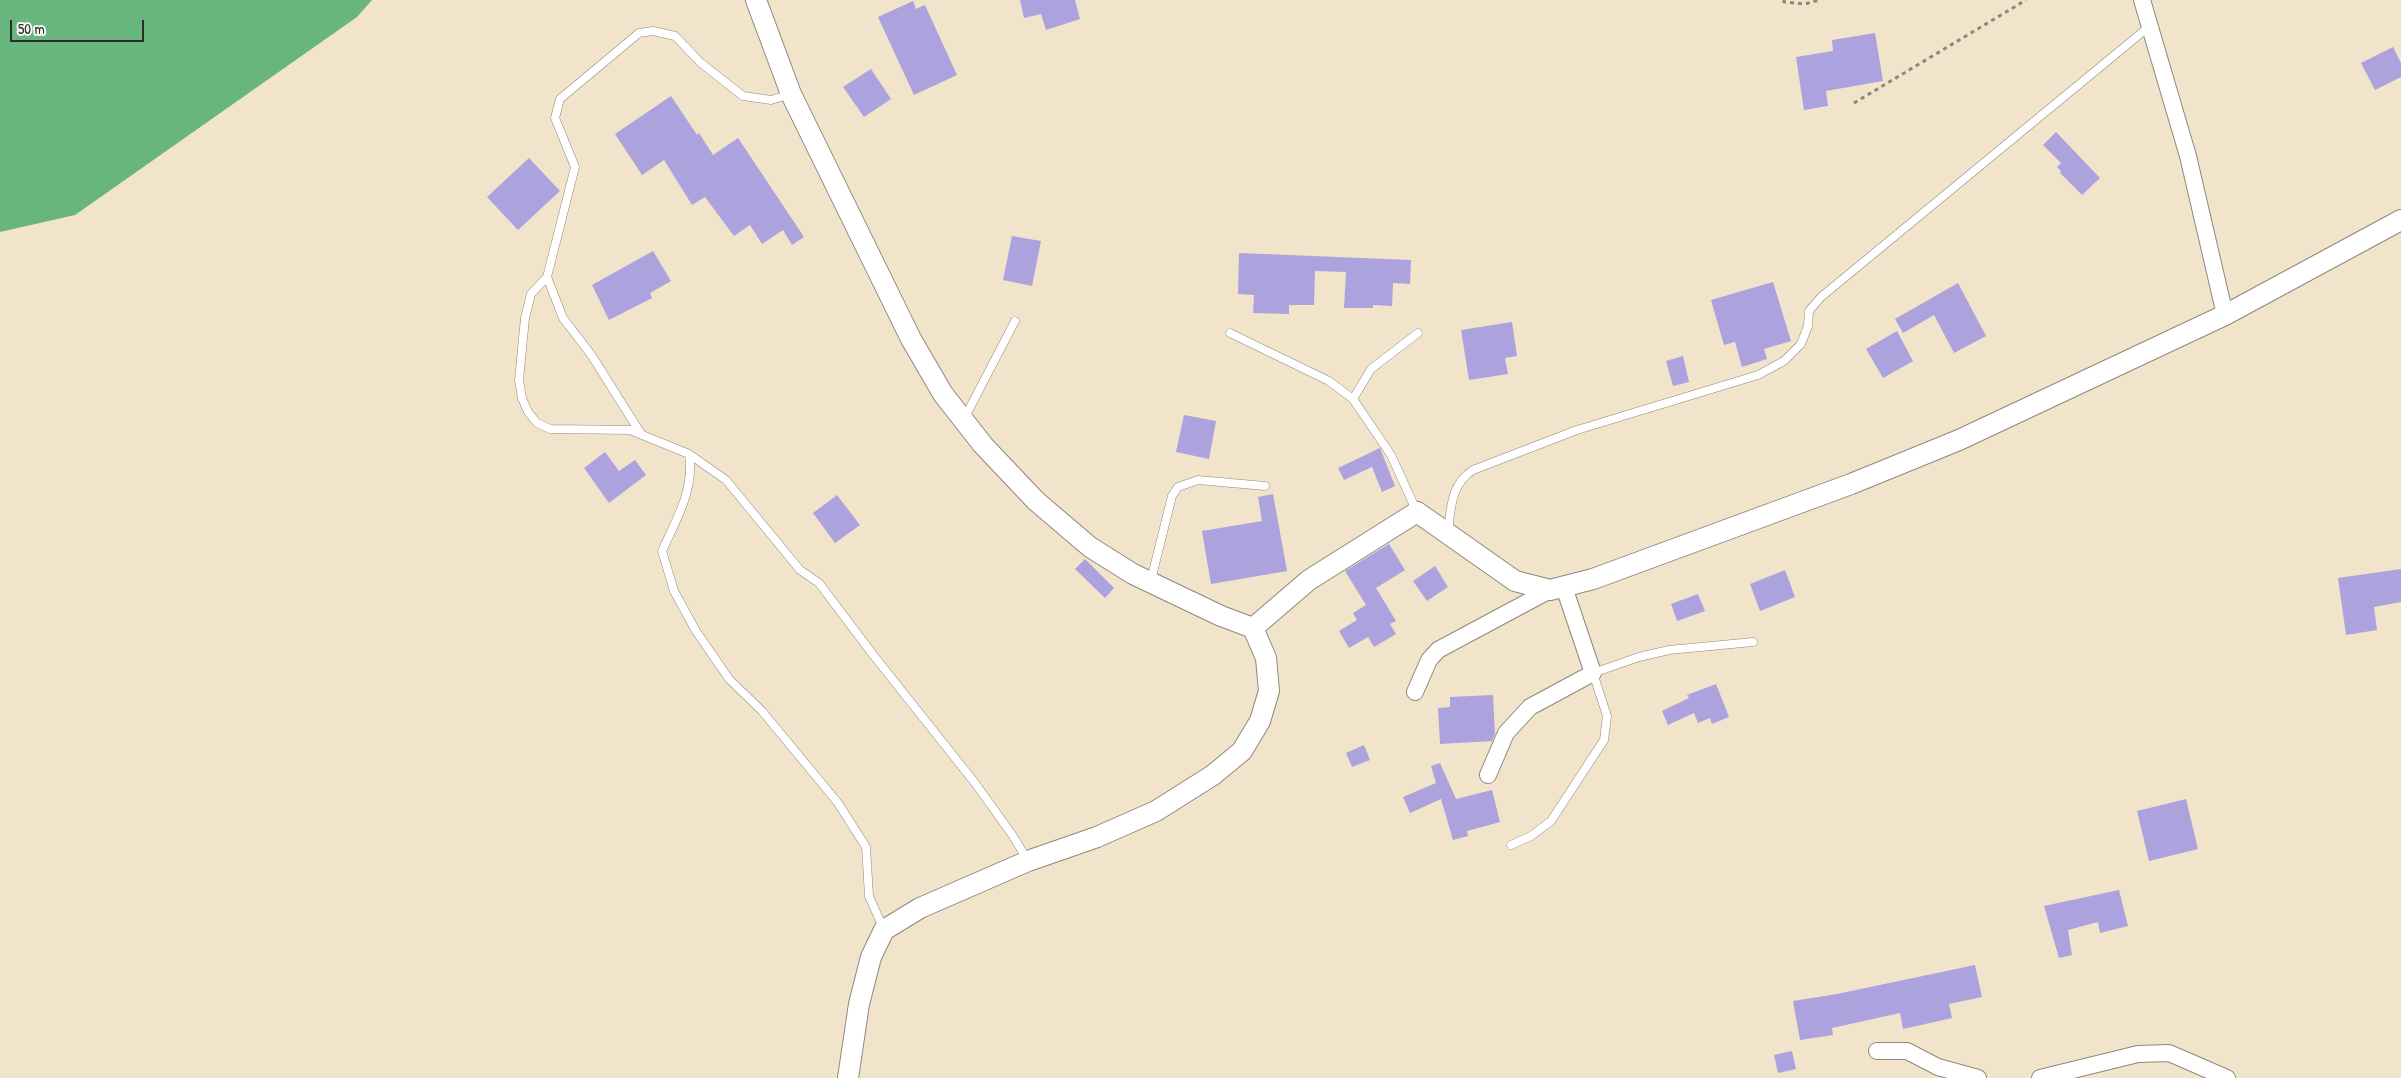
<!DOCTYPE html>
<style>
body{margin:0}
#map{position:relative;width:2401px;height:1078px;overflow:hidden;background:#f1e4cb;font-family:"Patrick Hand",sans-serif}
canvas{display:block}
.scale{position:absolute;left:10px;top:20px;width:134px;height:22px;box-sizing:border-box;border:2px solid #2b2b2b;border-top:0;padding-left:6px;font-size:15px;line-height:18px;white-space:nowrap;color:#2b2b2b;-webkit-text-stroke:4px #f6f6f2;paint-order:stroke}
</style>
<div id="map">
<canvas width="2401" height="1078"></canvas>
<div class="scale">50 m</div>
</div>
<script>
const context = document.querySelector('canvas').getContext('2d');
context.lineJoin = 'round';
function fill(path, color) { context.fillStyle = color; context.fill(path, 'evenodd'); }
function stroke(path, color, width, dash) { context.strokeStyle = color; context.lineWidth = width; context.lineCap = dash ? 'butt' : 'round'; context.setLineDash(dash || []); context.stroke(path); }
const forest = new Path2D(`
 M0,0H372L357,17L75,215L0,232Z`);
const building = new Path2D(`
 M1020,0H1075L1080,19L1046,30L1041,14L1024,18Z
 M913,1L916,9L925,5L957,75L914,95L878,17Z
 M1875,33L1883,81L1826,91L1828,106L1804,110L1796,57L1833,51L1832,40Z
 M2393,47L2401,63V77L2375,90L2361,63Z
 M871,69L891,99L864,117L843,87Z
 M671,96L697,135L699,133L713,155L738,138L804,237L792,245L783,230L762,244L750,225L734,236L705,197L692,205L664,160L642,175L615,134Z
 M2056,132L2100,178L2082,195L2060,173L2061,171L2057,167L2061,163L2043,145Z
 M529,158L560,191L518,230L487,197Z
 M1012,236L1041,241L1032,286L1003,280Z
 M653,251L671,281L650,293L652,298L609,320L592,285Z
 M1239,253L1411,260L1410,284L1393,283L1392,306L1373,305V308H1344L1346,272L1315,271L1314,305H1289V314L1253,313L1254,295L1238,294Z
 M1773,282L1791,341L1764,349L1767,359L1742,367L1735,342L1724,345L1711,300Z
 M1958,283L1986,336L1954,353L1934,315L1903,333L1895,319Z
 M1512,322L1517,356L1505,358L1508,374L1469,380L1461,330Z
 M1897,331L1913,361L1883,378L1866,349Z
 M1683,356L1689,382L1673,386L1666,361Z
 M1184,415L1216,421L1209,459L1176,452Z
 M1380,448L1395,486L1382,492L1372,467L1344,480L1338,468Z
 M605,452L619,471L635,460L646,475L609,503L584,468Z
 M1273,494L1287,571L1211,584L1202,531L1262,521L1258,497Z
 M837,495L860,525L835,543L813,513Z
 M1389,544L1405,570L1376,588L1396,621L1390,624L1396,634L1374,647L1368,637L1349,648L1339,631L1357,620L1353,613L1366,605L1345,571Z
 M1085,559L1114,588L1105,598L1075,569Z
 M1435,566L1448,587L1427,601L1413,581Z
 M2401,569V602L2374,607L2377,630L2346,635L2338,578Z
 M1785,570L1795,597L1760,611L1750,584Z
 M1698,594L1705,611L1677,621L1671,604Z
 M1716,684L1729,717L1712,724L1710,718L1698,723L1694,713L1668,725L1662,711L1689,698L1687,695Z
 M1493,695L1495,734L1492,741L1440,744L1438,708L1450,707V697Z
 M1364,745L1370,760L1352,767L1346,753Z
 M1440,763L1456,799L1492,790L1500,822L1467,831L1468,836L1453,840L1441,799L1410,813L1403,797L1436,783L1431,766Z
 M2186,799L2198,849L2149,861L2137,811Z
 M2119,890L2128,926L2100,933L2098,922L2068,930L2072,955L2059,958L2044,906Z
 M1975,965L1982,997L1949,1004L1952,1018L1903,1029L1900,1013L1832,1028L1833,1035L1800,1040L1793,1001L1837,994Z
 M1792,1051L1796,1069L1778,1073L1774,1055Z`);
const path = new Path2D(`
 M1784,0V2L1805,4L1819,0
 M1854,103L2026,0`);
const service = new Path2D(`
 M791,94L771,100L743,96L701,63L675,36L653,31L639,33L560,99L555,118L575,167L547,277L531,294L525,318L519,380L522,398L528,412L537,423L550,429L630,430L689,454C695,489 676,520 662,551L674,591L696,631L729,679L762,711L838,803L866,847L869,896L884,930
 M547,277L563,318L592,356L641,434
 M1230,333L1329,381L1353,399L1391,455L1417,512
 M1353,399L1371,369L1418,333
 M964,419L1015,321
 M689,454L726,480L800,570L819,583L874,656L975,783L1013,836L1028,861
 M1448,531C1451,507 1451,484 1473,470L1577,430L1758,375L1784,361L1801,344L1808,326L1809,311L1821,297L2151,25
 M1151,580L1172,496L1178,487L1198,480L1265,486
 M1511,845L1531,836L1551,821L1604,740L1607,716L1593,673L1639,657L1669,650L1753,642`);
const minor = new Path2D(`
 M2142,0L2188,156L2225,315
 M1415,692L1429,660L1438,650L1550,590
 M1488,775L1506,733L1530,707L1593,673L1564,587
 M1877,1051H1907L1938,1067L1978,1078
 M2040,1078L2138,1054L2169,1053L2227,1078`);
const tertiary = new Path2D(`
 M756,0L791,94L911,339L943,394L983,445L1036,501L1090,547L1133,574L1221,616L1253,628L1266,658L1269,691L1260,721L1242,751L1213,775L1156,811L1097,837L1028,861L920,908L884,930L871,957L859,1004L848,1078
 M1253,628L1309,580L1417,512L1515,581L1550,590L1593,579L1851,484L1959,440L2225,315L2401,220`);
fill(forest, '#68b57e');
fill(building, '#aba2de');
stroke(service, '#8e887b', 9);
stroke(minor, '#8e887b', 18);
stroke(tertiary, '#8e887b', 22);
stroke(path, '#8e887b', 3, [4, 4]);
stroke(service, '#fff', 8);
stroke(minor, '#fff', 16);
stroke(tertiary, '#fff', 20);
</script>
